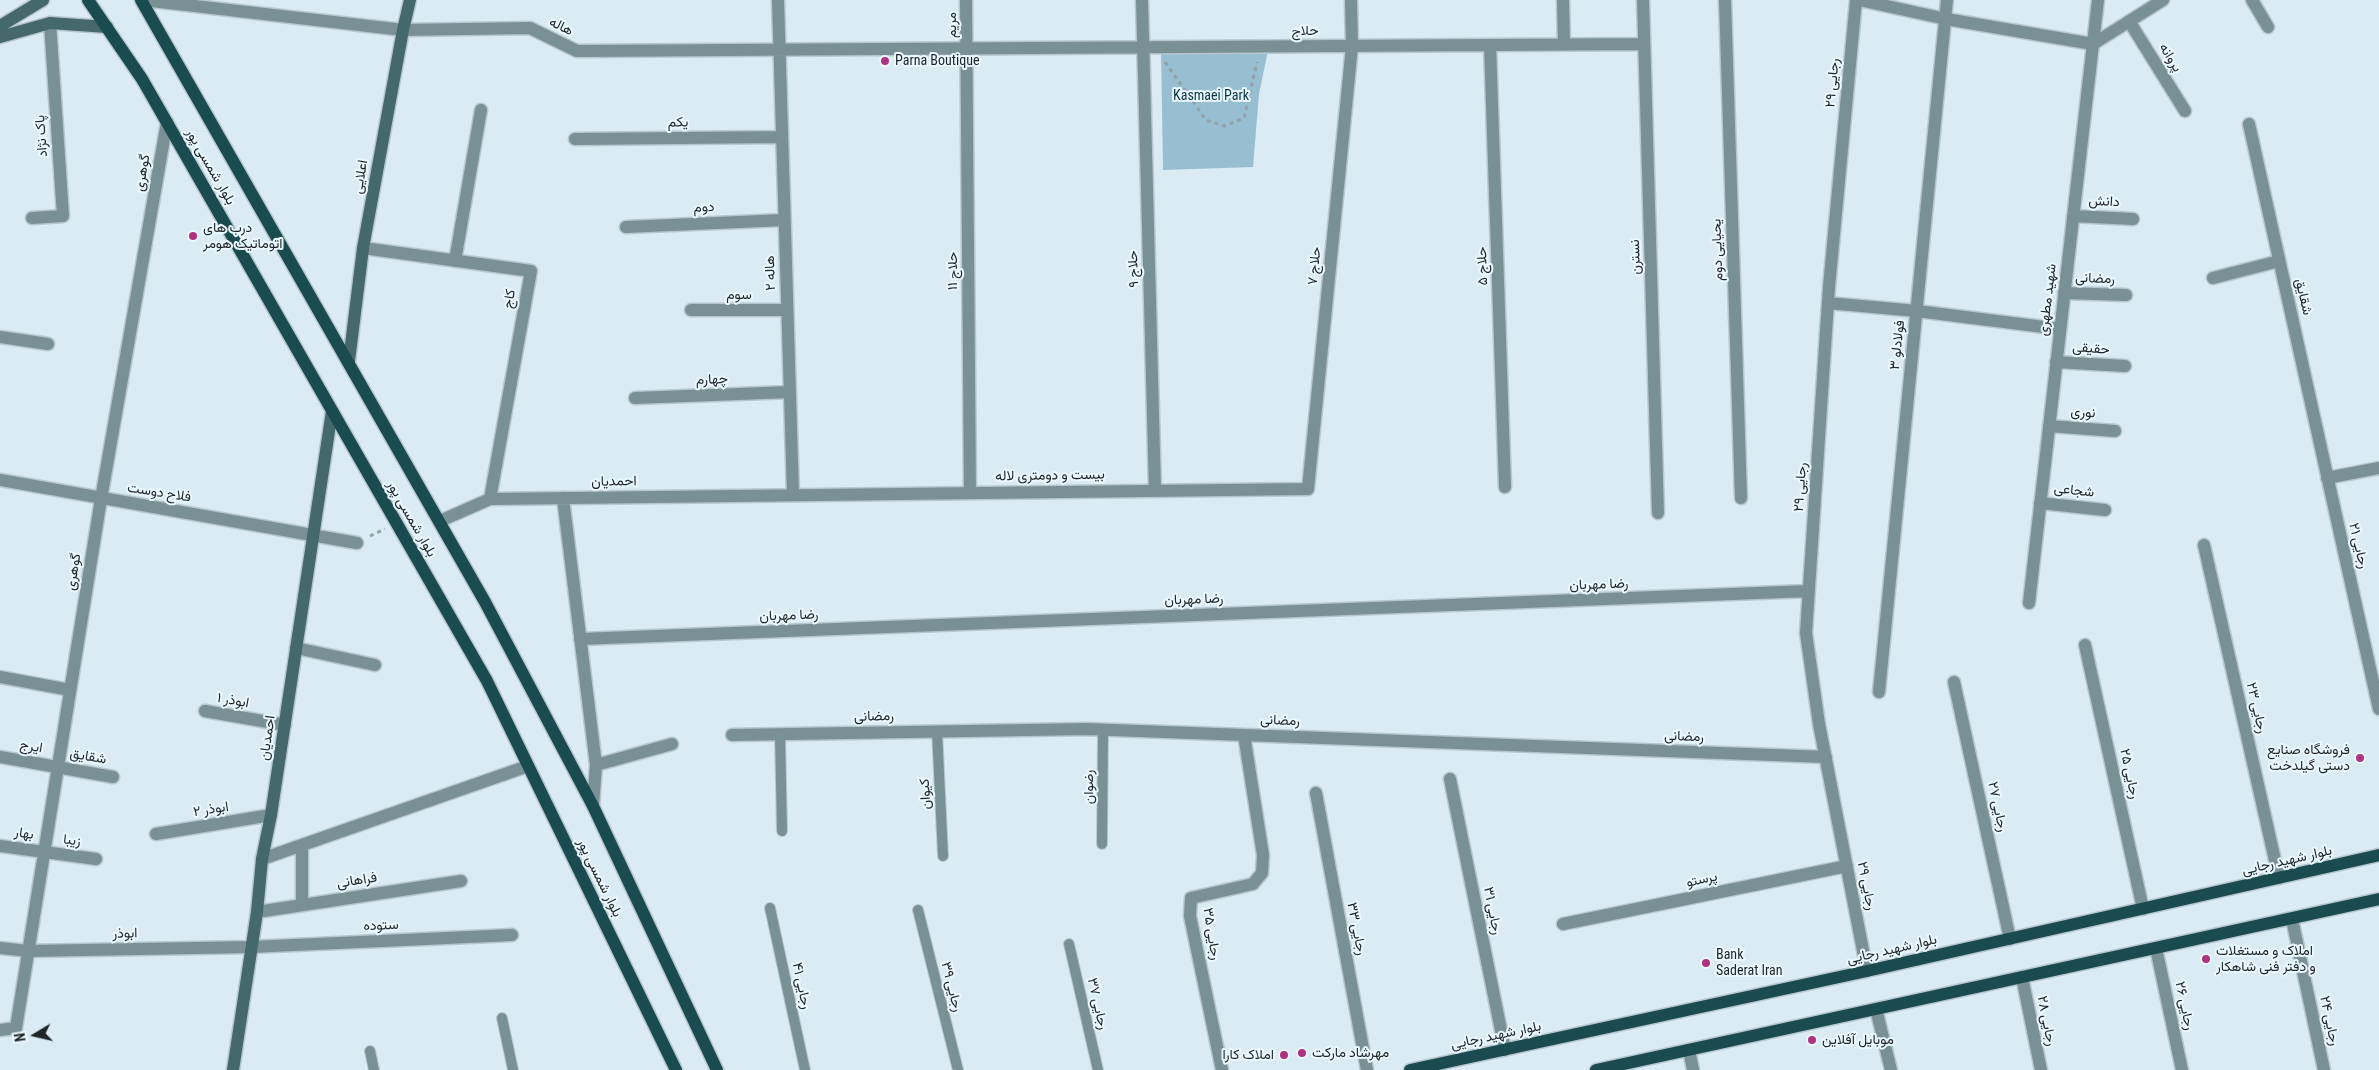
<!DOCTYPE html>
<meta charset="utf-8">
<style>
body{margin:0}
#map{position:relative;width:2379px;height:1070px;overflow:hidden;background:#daebf4;font-family:"Roboto Condensed",sans-serif}
canvas{display:block}
.north{position:absolute;left:10px;top:1010px;width:50px;height:50px;-webkit-text-stroke:4px #eaf8ff;paint-order:stroke;rotate:261deg;font-size:14px;font-weight:700;line-height:20px;text-align:center;color:#1e2427}
.north::after{content:'';display:block;margin:auto;width:18px;height:22px;background:#1e2427;clip-path:polygon(50% 0,100% 100%,50% 72%,0 100%)}
</style>
<div id="map">
<canvas width="2379" height="1070"></canvas>
<div class="north">N</div>
</div>
<script>
const context = document.querySelector('canvas').getContext('2d');
context.lineJoin = 'round';
function fill(path, color) { context.fillStyle = color; context.fill(path, 'evenodd'); }
function stroke(path, color, width, dash) { context.strokeStyle = color; context.lineWidth = width; context.lineCap = dash ? 'butt' : 'round'; context.setLineDash(dash || []); context.stroke(path); }
function write(font, color, halo, rows, align = 'center') {
  context.font = font + ' "Roboto Condensed",Vazirmatn,sans-serif'; context.lineWidth = 4; context.setLineDash([]); context.textBaseline = 'middle'; context.strokeStyle = halo; context.fillStyle = color; for (const [text, x, y, turn = 0] of rows) {
    context.save(); context.translate(x, y); context.rotate((+turn || 0) * Math.PI / 180); context.textAlign = isNaN(turn) ? turn : align; if (halo) context.strokeText(text, 0, 0); context.fillText(text, 0, 0); context.restore();
  }
}
const green = new Path2D(`
 M1269,46L1259,94L1253,167L1163,170L1161,48Z`);
const path = new Path2D(`
 M1165,62L1206,120L1224,126L1244,118L1257,62
 M370,536L385,529`);
const lane = new Path2D(`
 M937,731L943,856
 M780,734L782,831
 M1102,844L1103,730
 M770,908L805,1070
 M918,910L958,1070
 M1069,944L1098,1070
 M502,1018L513,1070
 M370,1051L374,1070`);
const street = new Path2D(`
 M143,0L403,30L530,28L577,51L1644,44
 M778,0L793,494
 M966,0L970,492
 M1142,0L1155,490
 M1563,0L1564,44
 M1643,0L1658,513
 M1725,0L1741,498
 M1856,0L1829,287L1806,633L1819,724L1867,971
 M1859,0L1946,19L2093,44L2163,0
 M2252,0L2268,27
 M2129,21L2185,111
 M1490,45L1505,487
 M2249,124L2379,709
 M575,139L782,137
 M2073,216L2133,219
 M32,218L63,216L50,23
 M626,227L784,220
 M363,248L531,271L490,499
 M455,261L481,110
 M2213,278L2279,261
 M2064,293L2126,295
 M1828,303L1917,311L2060,329
 M691,310H787
 M0,337L48,344
 M2056,362L2125,366
 M635,398L790,392
 M2049,426L2115,431
 M2327,478L2379,468
 M0,480L357,543
 M563,498L596,765L593,806
 M2040,503L2105,510
 M440,521L490,499L1308,489L1352,46L1351,0
 M2204,545L2279,878
 M2029,603L2098,0
 M580,639L1809,591
 M2085,645L2143,909
 M296,648L375,665
 M0,677L70,690
 M1954,682L2010,939
 M1879,692L1947,0
 M205,711L285,725
 M732,735L1086,729L1826,757
 M0,757L113,777
 M596,765L672,744
 M1450,779L1505,1050
 M1316,793L1367,1070
 M156,834L271,815
 M302,845V905
 M0,846L96,859
 M262,859L528,766
 M257,912L461,881
 M2292,919L2324,1070
 M1563,924L1847,866
 M0,948L28,951L251,947L512,935
 M2156,948L2182,1070
 M2022,977L2041,1070
 M1876,1009L1891,1070
 M0,1030L16,1028L101,499L167,122
 M1689,1050L1693,1070
 M1222,1070L1190,916L1191,898L1253,884L1262,873L1263,855L1244,735`);
const secondary = new Path2D(`
 M0,26L43,0
 M0,37L50,23L107,27
 M349,361L363,248L403,30L410,0
 M233,1070L257,912L262,859L271,815L332,411`);
const primary = new Path2D(`
 M88,0L142,79L487,681L676,1070
 M141,0L485,602L593,806L717,1070
 M1410,1070L1867,971L2379,855
 M1596,1070L2379,899`);
const markers = [
 [885,61,5,"#af3282"],
 [193,236,5,"#af3282"],
 [2360,758,5,"#af3282"],
 [2206,959,5,"#af3282"],
 [1706,963,5,"#af3282"],
 [1812,1040,5,"#af3282"],
 [1302,1053,5,"#af3282"],
 [1284,1055,5,"#af3282"]
];
const streetNames = [
 ["مریم",952,25,-90],
 ["هاله",561,27,26],
 ["حلاج",1305,31],
 ["پروانه",2170,58,58],
 ["رجایی ۲۹",1833,83,-85],
 ["یکم",678,123,-1],
 ["پاک نژاد",42,136,-94],
 ["بلوار شمسی پور",210,167,60],
 ["گوهری",143,173,-80],
 ["اعلایی",361,177,-80],
 ["دانش",2104,202,3],
 ["دوم",704,208,-3],
 ["یحیایی دوم",1718,250,-92],
 ["نسترن",1636,257,-92],
 ["حلاج ۷",1315,266,-84],
 ["حلاج ۵",1483,266,-92],
 ["حلاج ۹",1134,269,-92],
 ["حلاج ۱۱",953,271,-90],
 ["هاله ۲",771,273,-92],
 ["رمضانی",2095,279,2],
 ["سوم",739,295],
 ["شقایق",2303,297,77],
 ["کاج",510,299,-80],
 ["شهید مطهری",2048,300,-83],
 ["فولادلو ۳",1898,345,-84],
 ["حقیقی",2091,349,4],
 ["چهارم",712,380,-2],
 ["نوری",2083,413,4],
 ["بیست و دومتری لاله",1050,476,-1],
 ["احمدیان",614,482,-1],
 ["رجایی ۲۹",1801,487,-86],
 ["شجاعی",2074,491,6],
 ["فلاح دوست",159,493,9],
 ["بلوار شمسی پور",411,519,60],
 ["رجایی ۲۱",2358,546,77],
 ["گوهری",74,572,-81],
 ["رضا مهربان",1599,585,-2],
 ["رضا مهربان",1194,600,-2],
 ["رضا مهربان",789,616,-2],
 ["ابوذر ۱",233,701,10],
 ["رجایی ۲۳",2256,708,77],
 ["رمضانی",874,717,-1],
 ["رمضانی",1280,721,2],
 ["رمضانی",1684,737,2],
 ["احمدیان",268,738,-82],
 ["ایرج",31,747,10],
 ["شقایق",88,757,10],
 ["رجایی ۲۵",2129,774,78],
 ["رضوان",1089,787,-90],
 ["کیوان",926,794,-93],
 ["رجایی ۲۷",1997,807,78],
 ["ابوذر ۲",211,810,-9],
 ["بهار",24,834,9],
 ["زیبا",72,841,7],
 ["بلوار شهید رجایی",2287,861,-13],
 ["بلوار شمسی پور",599,878,64],
 ["پرستو",1702,880,-12],
 ["فراهانی",357,881,-9],
 ["رجایی ۲۹",1866,886,79],
 ["رجایی ۳۱",1492,911,79],
 ["ستوده",381,926,-2],
 ["رجایی ۳۳",1356,929,79],
 ["ابوذر",125,934,-1],
 ["رجایی ۳۵",1211,934,81],
 ["بلوار شهید رجایی",1892,950,-13],
 ["رجایی ۴۱",801,986,78],
 ["رجایی ۳۹",951,987,76],
 ["رجایی ۳۷",1097,1004,77],
 ["رجایی ۲۶",2184,1006,78],
 ["رجایی ۲۸",2046,1021,79],
 ["رجایی ۲۴",2329,1021,78],
 ["بلوار شهید رجایی",1496,1036,-12]
];
const poiNames = [
 ["Parna Boutique",895,61],
 ["درب های",203,228],
 ["اتوماتیک هومر",203,244],
 ["فروشگاه صنایع",2350,750,"right"],
 ["دستی گیلدخت",2350,766,"right"],
 ["املاک و مستغلات",2216,951],
 ["و دفتر فنی شاهکار",2216,967],
 ["Bank",1716,955],
 ["Saderat Iran",1716,971],
 ["موبایل آفلاین",1822,1040],
 ["مهرشاد مارکت",1312,1053],
 ["املاک کارا",1274,1055,"right"]
];
const parkNames = [
 ["Kasmaei Park",1211,96]
];
fill(green, '#97bed1');
stroke(lane, '#b8c7cf', 12);
stroke(street, '#b8c7cf', 15);
stroke(secondary, '#b8c7cf', 15);
stroke(primary, '#b8c7cf', 15);
stroke(path, '#93a0a6', 3, [4, 4]);
stroke(lane, '#799194', 10);
stroke(street, '#799194', 12);
stroke(secondary, '#44686c', 12);
stroke(primary, '#1a4b50', 12);
for (const [x, y, r, color] of markers) { const dot = new Path2D(); dot.arc(x, y, r, 0, 2 * Math.PI); context.fillStyle = color; context.fill(dot); stroke(dot, '#eaf8ff', 2); }
write('14px', '#1e2427', '#eaf8ff', streetNames);
write('14px', '#1e2427', '#eaf8ff', poiNames, 'left');
write('14px', '#053343', '#eaf8ff', parkNames);
</script>
